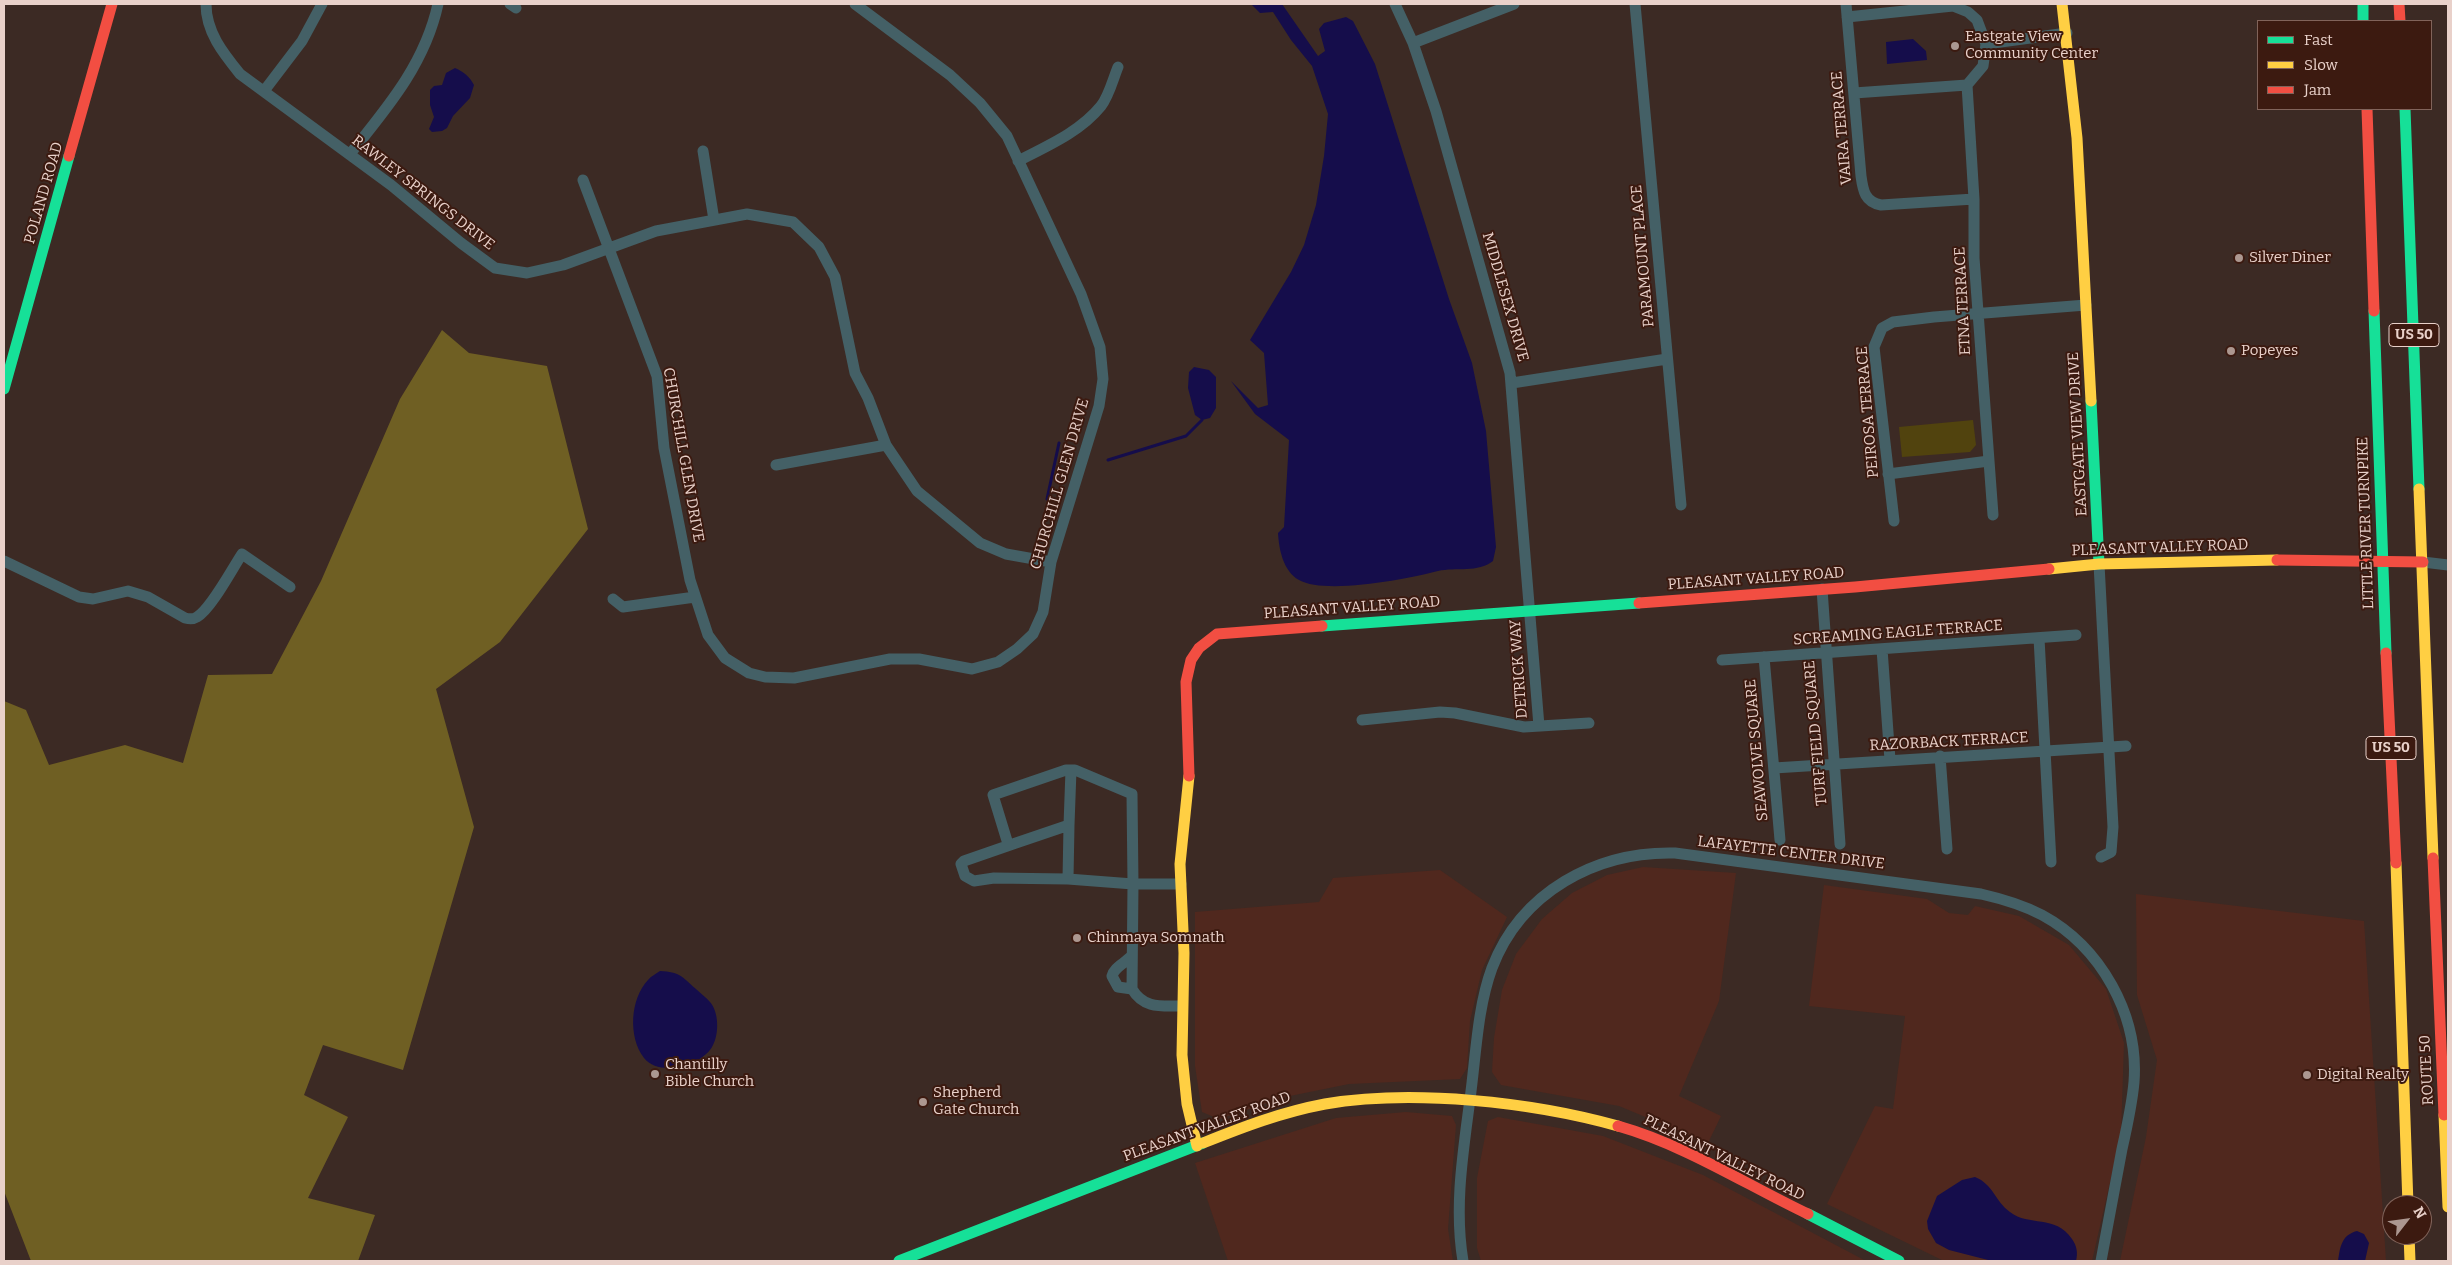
<!DOCTYPE html>
<style>
body{margin:0}
#map{position:relative;width:2452px;height:1265px;overflow:hidden;background:#3c2a24;font-family:Bitter,serif}
canvas{display:block}
.frame{position:absolute;inset:0;border:5px solid #e9d1ca;pointer-events:none}
.legend{position:absolute;left:2257px;top:20px;width:175px;height:90px;box-sizing:border-box;background:#3c1a10;border:1px solid #81635a;margin:0;padding:6px 9px;list-style:none;font-size:15px;color:#e9d1ca}
.legend li{display:flex;align-items:center;gap:10px;height:25px}
.legend b{width:25px;border:1px solid #81635a}
.north{position:absolute;left:2382px;top:1195px;width:50px;height:50px;box-sizing:border-box;background:#3c1a10;border:1px solid #81635a;border-radius:50%;rotate:60deg;font-size:14px;font-weight:700;line-height:20px;text-align:center;color:#e9d1ca}
.north::after{content:'';display:block;margin:auto;width:18px;height:22px;background:#ac9790;clip-path:polygon(50% 0,100% 100%,50% 72%,0 100%)}
</style>
<div id="map">
<canvas width="2452" height="1265"></canvas>
<div class="frame"></div>
<ul class="legend">
<li><b style="height:6px;background:#16e098"></b>Fast</li>
<li><b style="height:6px;background:#ffcf43"></b>Slow</li>
<li><b style="height:6px;background:#f24e42"></b>Jam</li>
</ul>
<div class="north">N</div>
</div>
<script>
const context = document.querySelector('canvas').getContext('2d');
context.lineJoin = 'round';
function fill(path, color) { context.fillStyle = color; context.fill(path, 'evenodd'); }
function stroke(path, color, width, dash) { context.strokeStyle = color; context.lineWidth = width; context.lineCap = dash ? 'butt' : 'round'; context.setLineDash(dash || []); context.stroke(path); }
function write(font, color, halo, rows, align = 'center') {
  context.font = font + ' Bitter,serif'; context.lineWidth = 4; context.setLineDash([]); context.textBaseline = 'middle'; context.strokeStyle = halo; context.fillStyle = color; for (const [text, x, y, turn = 0] of rows) {
    context.save(); context.translate(x, y); context.rotate((+turn || 0) * Math.PI / 180); context.textAlign = isNaN(turn) ? turn : align; if (halo) context.strokeText(text, 0, 0); context.fillText(text, 0, 0); context.restore();
  }
}
const built = new Path2D(`
 M1643,867L1736,873L1719,1001L1679,1096L1721,1116L1708,1143L1619,1106L1501,1085L1492,1072L1494,1038L1502,990L1516,954L1542,919L1572,893L1607,875Z
 M1440,870L1507,917L1482,970L1470,1021L1467,1068L1460,1079L1349,1084L1285,1097L1219,1119L1202,1112L1195,1066V912L1319,902L1333,878Z
 M1824,885L1927,899L1949,913L1968,915L1975,906L2019,916L2069,945L2106,989L2124,1043L2121,1134L2092,1261H1944L1827,1204L1875,1106L1893,1109L1905,1016L1809,1006Z
 M2136,894L2364,921L2386,1261H2120L2146,1137L2157,1060L2137,995Z
 M1406,1112L1452,1116L1456,1125L1448,1229L1453,1261H1228L1195,1163L1336,1118Z
 M1498,1117L1603,1136L1703,1175L1866,1261H1481L1477,1248V1178L1488,1121Z`);
const green = new Path2D(`
 M1973,420L1976,445L1970,452L1902,457L1899,427Z`);
const forest = new Path2D(`
 M442,330L469,353L547,366L588,529L500,642L436,689L474,827L403,1070L323,1045L304,1095L348,1117L308,1198L375,1215L358,1261H31L4,1191V701L26,710L49,765L125,745L183,763L208,675L272,674L321,581L400,399Z`);
const water = new Path2D(`
 M1251,4H1282L1318,56L1325,51L1319,29L1324,23L1346,17L1353,21L1375,64L1449,299L1472,363L1486,431L1496,547L1493,561C1478,573 1456,567 1438,571C1408,579 1325,595 1299,580C1283,571 1279,549 1278,533L1284,527L1289,440L1255,414L1231,381L1258,408L1268,405L1264,353L1250,340L1291,272L1304,245L1316,205L1324,156L1328,114L1312,66L1291,40L1273,12L1260,13Z
 M1913,39L1926,51L1927,60L1887,64L1886,42Z
 M455,68C464,72 470,77 474,85L470,98L453,116L447,128L442,131L432,132L429,129L434,117L430,105V90L434,86L442,85L446,73Z
 M1194,367L1209,370L1216,377V408L1210,418L1202,420L1195,415L1188,388L1189,372Z
 M660,971C680,972 681,976 696,989C700,993 706,997 710,1002C719,1012 719,1034 713,1045C704,1065 660,1078 644,1058C628,1037 630,999 648,980C651,976 656,974 660,971Z
 M1975,1177C1993,1184 1995,1201 2010,1212C2029,1227 2055,1214 2072,1239C2077,1246 2078,1253 2076,1261H1992L1949,1250L1936,1243L1928,1229L1927,1221L1937,1196L1962,1180Z
 M2357,1231L2364,1234L2369,1243L2365,1261H2338C2340,1248 2341,1235 2357,1231Z`);
const stream = new Path2D(`
 M1108,460L1186,436L1202,420
 M1047,499L1059,443`);
const street = new Path2D(`
 M206,4C206,32 223,53 240,74L391,185L461,243L495,268L527,273L563,265L656,231L747,214L793,222L819,247L835,277L855,373L868,398L886,445L917,491L980,543L1006,554L1051,562
 M510,4L516,8
 M1395,4L1413,43L1436,111L1510,373L1539,726
 M1635,4L1681,505
 M1846,4L1861,176C1863,191 1865,202 1881,205L1974,199
 M1847,17L1953,6L1968,12L1977,20L1986,44L1983,66L1967,85L1854,93
 M1413,43L1514,4
 M1986,44L2067,33
 M1967,85L1974,199V258L1993,515
 M264,91L302,41L322,4
 M703,151L714,220
 M350,154C387,108 425,64 438,4
 M1018,161C1047,146 1080,132 1101,106C1109,96 1113,79 1118,67
 M583,180L657,376L664,448L690,580L708,635L725,658L749,673L765,677L794,678L890,659H919L972,669L998,662L1017,649L1033,634L1043,612L1051,562L1099,406L1103,379L1100,347L1081,294L1007,136L980,103L950,75L855,4
 M1512,383L1667,359
 M776,465L886,445
 M1888,474L1989,461
 M1894,521L1874,347L1882,328L1893,322L1934,317L2086,305
 M4,561L79,597L93,599L128,591L148,597L185,618C189,619 194,619 197,617C211,609 232,569 242,554L290,587
 M2423,562L2448,565
 M2099,564L2113,827L2111,852L2101,857
 M1822,589L1840,844
 M613,599L623,607L695,597
 M2039,638L2051,862
 M1882,649L1890,760
 M1764,657L1780,840
 M1722,660L2076,635
 M1362,720L1440,712L1455,713L1524,727L1589,723
 M1940,756L1947,849
 M1774,768L2126,746
 M1071,770L1069,825L1013,844H1008L993,795L1066,770H1075L1132,794L1133,884H1181
 M1069,825L1068,879L1133,884L1132,989C1144,1009 1161,1006 1182,1006
 M1013,844L964,861L961,864L965,876L974,881L994,878L1068,879
 M1132,989L1118,987L1112,976C1114,967 1126,963 1132,955
 M1463,1261C1454,1207 1463,1153 1470,1099C1476,1056 1477,1009 1492,968C1521,892 1596,851 1675,853L1981,894C2003,899 2023,905 2042,915C2101,947 2139,1015 2134,1082C2132,1105 2127,1127 2122,1149C2115,1187 2108,1224 2101,1261`);
const fast = new Path2D(`
 M2363,4V21
 M2405,109L2419,489
 M2374,311L2386,653
 M4,389L69,156
 M2091,401L2099,564
 M1322,626L1639,603
 M1808,1214L1899,1261
 M899,1261L1203,1143`);
const slow = new Path2D(`
 M2062,4L2077,138L2091,401
 M2419,489L2433,858
 M2049,569L2099,564L2277,560
 M1189,776L1180,864L1184,953L1182,1055L1187,1104L1197,1146
 M2396,863L2408,1205
 M2444,1115L2448,1207
 M1203,1143C1243,1127 1282,1112 1325,1104C1413,1089 1532,1102 1618,1126
 M2409,1235L2410,1261`);
const jam = new Path2D(`
 M2399,4L2400,21
 M2367,109L2374,311
 M69,156L112,4
 M2277,560L2423,562
 M1639,603L1855,587L2049,569
 M2386,653L2396,863
 M1189,776L1186,682L1191,660L1199,648L1217,634L1322,626
 M2433,858L2444,1115
 M1618,1126C1685,1145 1745,1184 1808,1214`);
const markers = [
 [1955,46,5,"#ac9790"],
 [2239,258,5,"#ac9790"],
 [2231,351,5,"#ac9790"],
 [1077,938,5,"#ac9790"],
 [655,1074,5,"#ac9790"],
 [2307,1075,5,"#ac9790"],
 [923,1102,5,"#ac9790"]
];
const shields = [
 [2414,335,50],
 [2391,748,50]
];
const shieldNames = [
 ["US 50",2414,335],
 ["US 50",2391,748]
];
const poiNames = [
 ["Eastgate View",1965,37],
 ["Community Center",1965,54],
 ["Silver Diner",2249,258],
 ["Popeyes",2241,351],
 ["Chinmaya Somnath",1087,938],
 ["Chantilly",665,1065],
 ["Bible Church",665,1082],
 ["Digital Realty",2317,1075],
 ["Shepherd",933,1093],
 ["Gate Church",933,1110]
];
const streetNames = [
 ["VAIRA TERRACE",1842,128,-95],
 ["POLAND ROAD",44,193,-74],
 ["RAWLEY SPRINGS DRIVE",423,193,38],
 ["PARAMOUNT PLACE",1643,256,-95],
 ["MIDDLESEX DRIVE",1505,297,74],
 ["ETNA TERRACE",1963,301,-93],
 ["PEIROSA TERRACE",1868,412,-95],
 ["EASTGATE VIEW DRIVE",2078,434,-93],
 ["CHURCHILL GLEN DRIVE",683,455,80],
 ["CHURCHILL GLEN DRIVE",1060,484,-74],
 ["LITTLE RIVER TURNPIKE",2366,523,-92],
 ["PLEASANT VALLEY ROAD",2160,548,-2],
 ["PLEASANT VALLEY ROAD",1756,579,-4],
 ["PLEASANT VALLEY ROAD",1352,608,-4],
 ["SCREAMING EAGLE TERRACE",1898,633,-4],
 ["DETRICK WAY",1519,669,-94],
 ["TURF FIELD SQUARE",1816,733,-95],
 ["RAZORBACK TERRACE",1949,742,-3],
 ["SEAWOLVE SQUARE",1757,750,-95],
 ["LAFAYETTE CENTER DRIVE",1791,853,7],
 ["ROUTE 50",2427,1070,-93],
 ["PLEASANT VALLEY ROAD",1207,1127,-20],
 ["PLEASANT VALLEY ROAD",1724,1158,26]
];
fill(built, '#50281e');
fill(green, '#51430e');
fill(forest, '#6f5f23');
fill(water, '#150d4b');
stroke(stream, '#150d4b', 3);
stroke(street, '#446066', 11);
stroke(fast, '#16e098', 11);
stroke(slow, '#ffcf43', 11);
stroke(jam, '#f24e42', 11);
for (const [x, y, r, color] of markers) { const dot = new Path2D(); dot.arc(x, y, r, 0, 2 * Math.PI); context.fillStyle = color; context.fill(dot); stroke(dot, '#3c1a10', 2); }
for (const [x, y, w] of shields) { const box = new Path2D(); box.roundRect(x - w / 2, y - 11.5, w, 23, 4); context.fillStyle = '#3c1a10'; context.fill(box); stroke(box, '#e9d1ca', 1); }
write('bold 14px', '#e9d1ca', null, shieldNames);
write('15px', '#e9d1ca', '#3c1a10', poiNames, 'left');
write('15px', '#e9d1ca', '#3c1a10', streetNames);
</script>
